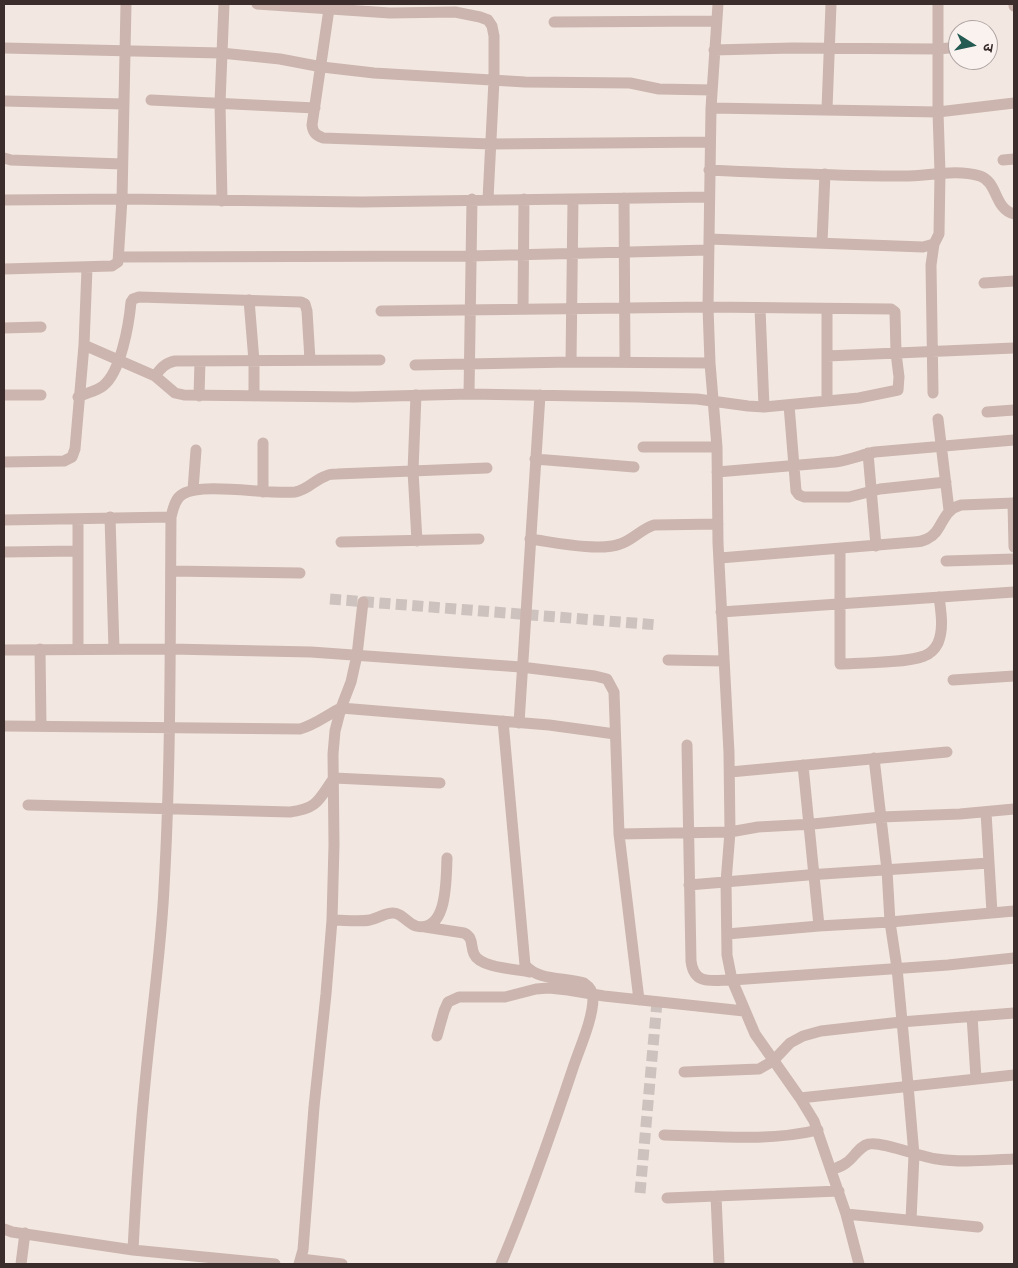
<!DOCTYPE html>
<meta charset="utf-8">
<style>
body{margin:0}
#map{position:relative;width:1018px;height:1268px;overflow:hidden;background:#f3e7e2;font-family:Overpass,"Noto Sans Devanagari",sans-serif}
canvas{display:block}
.frame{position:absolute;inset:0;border:5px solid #3a2d2c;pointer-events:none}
.north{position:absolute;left:948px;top:20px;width:50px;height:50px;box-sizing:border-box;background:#faf2ef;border:1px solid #ada3a1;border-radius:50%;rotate:100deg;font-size:14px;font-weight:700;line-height:20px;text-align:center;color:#3a2d2c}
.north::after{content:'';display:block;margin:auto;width:18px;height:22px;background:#235a52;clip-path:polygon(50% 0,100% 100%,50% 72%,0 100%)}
</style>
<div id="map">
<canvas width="1018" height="1268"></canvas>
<div class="frame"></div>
<div class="north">उ</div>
</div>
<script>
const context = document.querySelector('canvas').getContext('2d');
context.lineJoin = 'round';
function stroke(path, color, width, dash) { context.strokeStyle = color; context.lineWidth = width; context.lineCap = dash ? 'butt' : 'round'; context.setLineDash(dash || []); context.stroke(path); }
const streetTunnel = new Path2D(`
 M330,599L658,625
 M640,1193L657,1002`);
const street = new Path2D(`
 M257,4L390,13L455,12L480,17L488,20L492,26L494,36V80L488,199
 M718,4L711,108L708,307L710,363L717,447L718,543L729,753L730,832L726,882L727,955L732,980L755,1034L800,1098L814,1121L846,1214L859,1264
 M1014,4V6
 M329,9L312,125C313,133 316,135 323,138L491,144L710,142
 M554,22L716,21
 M4,48L221,53L280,59L322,67L374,73L525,82L630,83L659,89L712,90
 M714,50L792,48L939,49L958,47
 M151,100L315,108
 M4,101L124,104
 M711,108L938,112L1014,103
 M827,109L831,4
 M4,158L11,160L122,164
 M1003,160L1014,159
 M709,170C772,173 836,176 900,176C925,177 955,168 980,176C998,182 994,209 1014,214
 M624,198L625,362
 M4,200L122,199L362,202L709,197
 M222,201L220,103L224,4
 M709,239L923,247L934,244
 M822,242L825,174
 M119,257L470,256L709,250
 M4,269L112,266L118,262L122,199L126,4
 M984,283L1014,281
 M249,300L254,361V396
 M760,308L764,407
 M523,309L524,199
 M4,328L41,327
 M84,345L155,376L175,393L184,395L354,397L469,394L637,397L697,399L748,406L764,407L859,398L898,390L899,377L896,353L895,312L891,309L708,307L381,311
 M827,356V309
 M571,362L573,199
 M415,365L571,362L710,363
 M155,376C161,368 165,363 175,361L380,360
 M933,393L931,265L934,244L939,234L940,173L938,112V4
 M469,394L472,199
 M4,395H41
 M416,395L413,471L417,541
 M199,396L200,361
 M78,397C86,393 97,391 103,386C121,372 129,324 131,302L133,299L139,297L301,302L305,304L307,311L310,360
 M827,401V356L1014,348
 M789,405L796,491L799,495L804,497H849L880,489L946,482
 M987,412L1014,410
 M938,419L949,510
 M263,443V492
 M643,447H717
 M868,453L876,546
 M535,459L634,467
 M4,462L64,461L72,457L75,449L84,345L87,268
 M717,472L835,462C849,460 861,455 875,452L1014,440
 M193,490L196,450
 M1013,503L1014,547
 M110,517L114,649
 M78,519V649
 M4,520L171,517
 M530,539C553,542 599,552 620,544C633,540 641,529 654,525L718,524
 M341,542L479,539
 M840,549V664C861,663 906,663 924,656C930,654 935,649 938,643C944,629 941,612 939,597
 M4,552L78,551
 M720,558L914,542C918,542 923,541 927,539C944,531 940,511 961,505L1014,503
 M946,561L1014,559
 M171,571L300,573
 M721,612L1014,592
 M40,649L41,726
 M4,650L170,649L311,652L521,667L595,676L607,679L614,692L619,834L639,1000
 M668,660L724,661
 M953,680L1014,676
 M519,723L540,395
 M4,726L300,729C315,725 327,715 341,708L549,725L615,734
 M687,745L691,961C694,986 712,980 732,980L948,965L1014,958
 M874,758L887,870L890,922L897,968L908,1085L914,1155L911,1220
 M803,765L819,926
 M730,772L947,752
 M28,805L290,812C318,809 319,799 334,778L440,783
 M986,812L992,913
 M619,834L730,832L758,827L813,824L881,817L960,814L1014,809
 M689,885L808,875L989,863
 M332,920C344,920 358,922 370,920C378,918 385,913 393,913C402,913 407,923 416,926C448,934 446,878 447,858
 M425,927L464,933C474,938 470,945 474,954C480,968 516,969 530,972
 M727,934L819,926L890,922L1014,911
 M972,1016L976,1078
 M437,1036L444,1011L448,1002L459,997H505L536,989L549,988L568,990L604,996L744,1011
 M684,1072L759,1069L773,1061L790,1043L803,1036L821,1031L901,1022L1014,1013
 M800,1098L1014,1075
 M664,1135C715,1136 768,1142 818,1130
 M832,1170C836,1168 842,1166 846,1163C854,1158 859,1146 869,1144C882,1141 920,1157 937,1159C962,1163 989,1160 1014,1159
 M716,1196L719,1264
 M667,1198L839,1191
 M846,1214L978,1227
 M4,1229L12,1232L133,1250L275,1264
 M133,1250C136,1191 140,1132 146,1073C152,1011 161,950 164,888C171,765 170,641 171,517C173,509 175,498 183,494C203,482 269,495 295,492C308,490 314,480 326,476C329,474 334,474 337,474L487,468
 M301,1259L342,1264
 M21,1264L25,1233
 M299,1264L303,1250L314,1107L326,994L332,920L334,845L333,754L335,731L341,708L351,682L357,655L363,602
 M501,1264C528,1200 551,1134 573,1068C580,1047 593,1019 593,998C593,991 590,987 584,983C565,977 538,981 525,965L503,721`);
stroke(streetTunnel, '#cec2be', 11, [11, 5.5]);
stroke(street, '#cbb5ae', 11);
</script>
